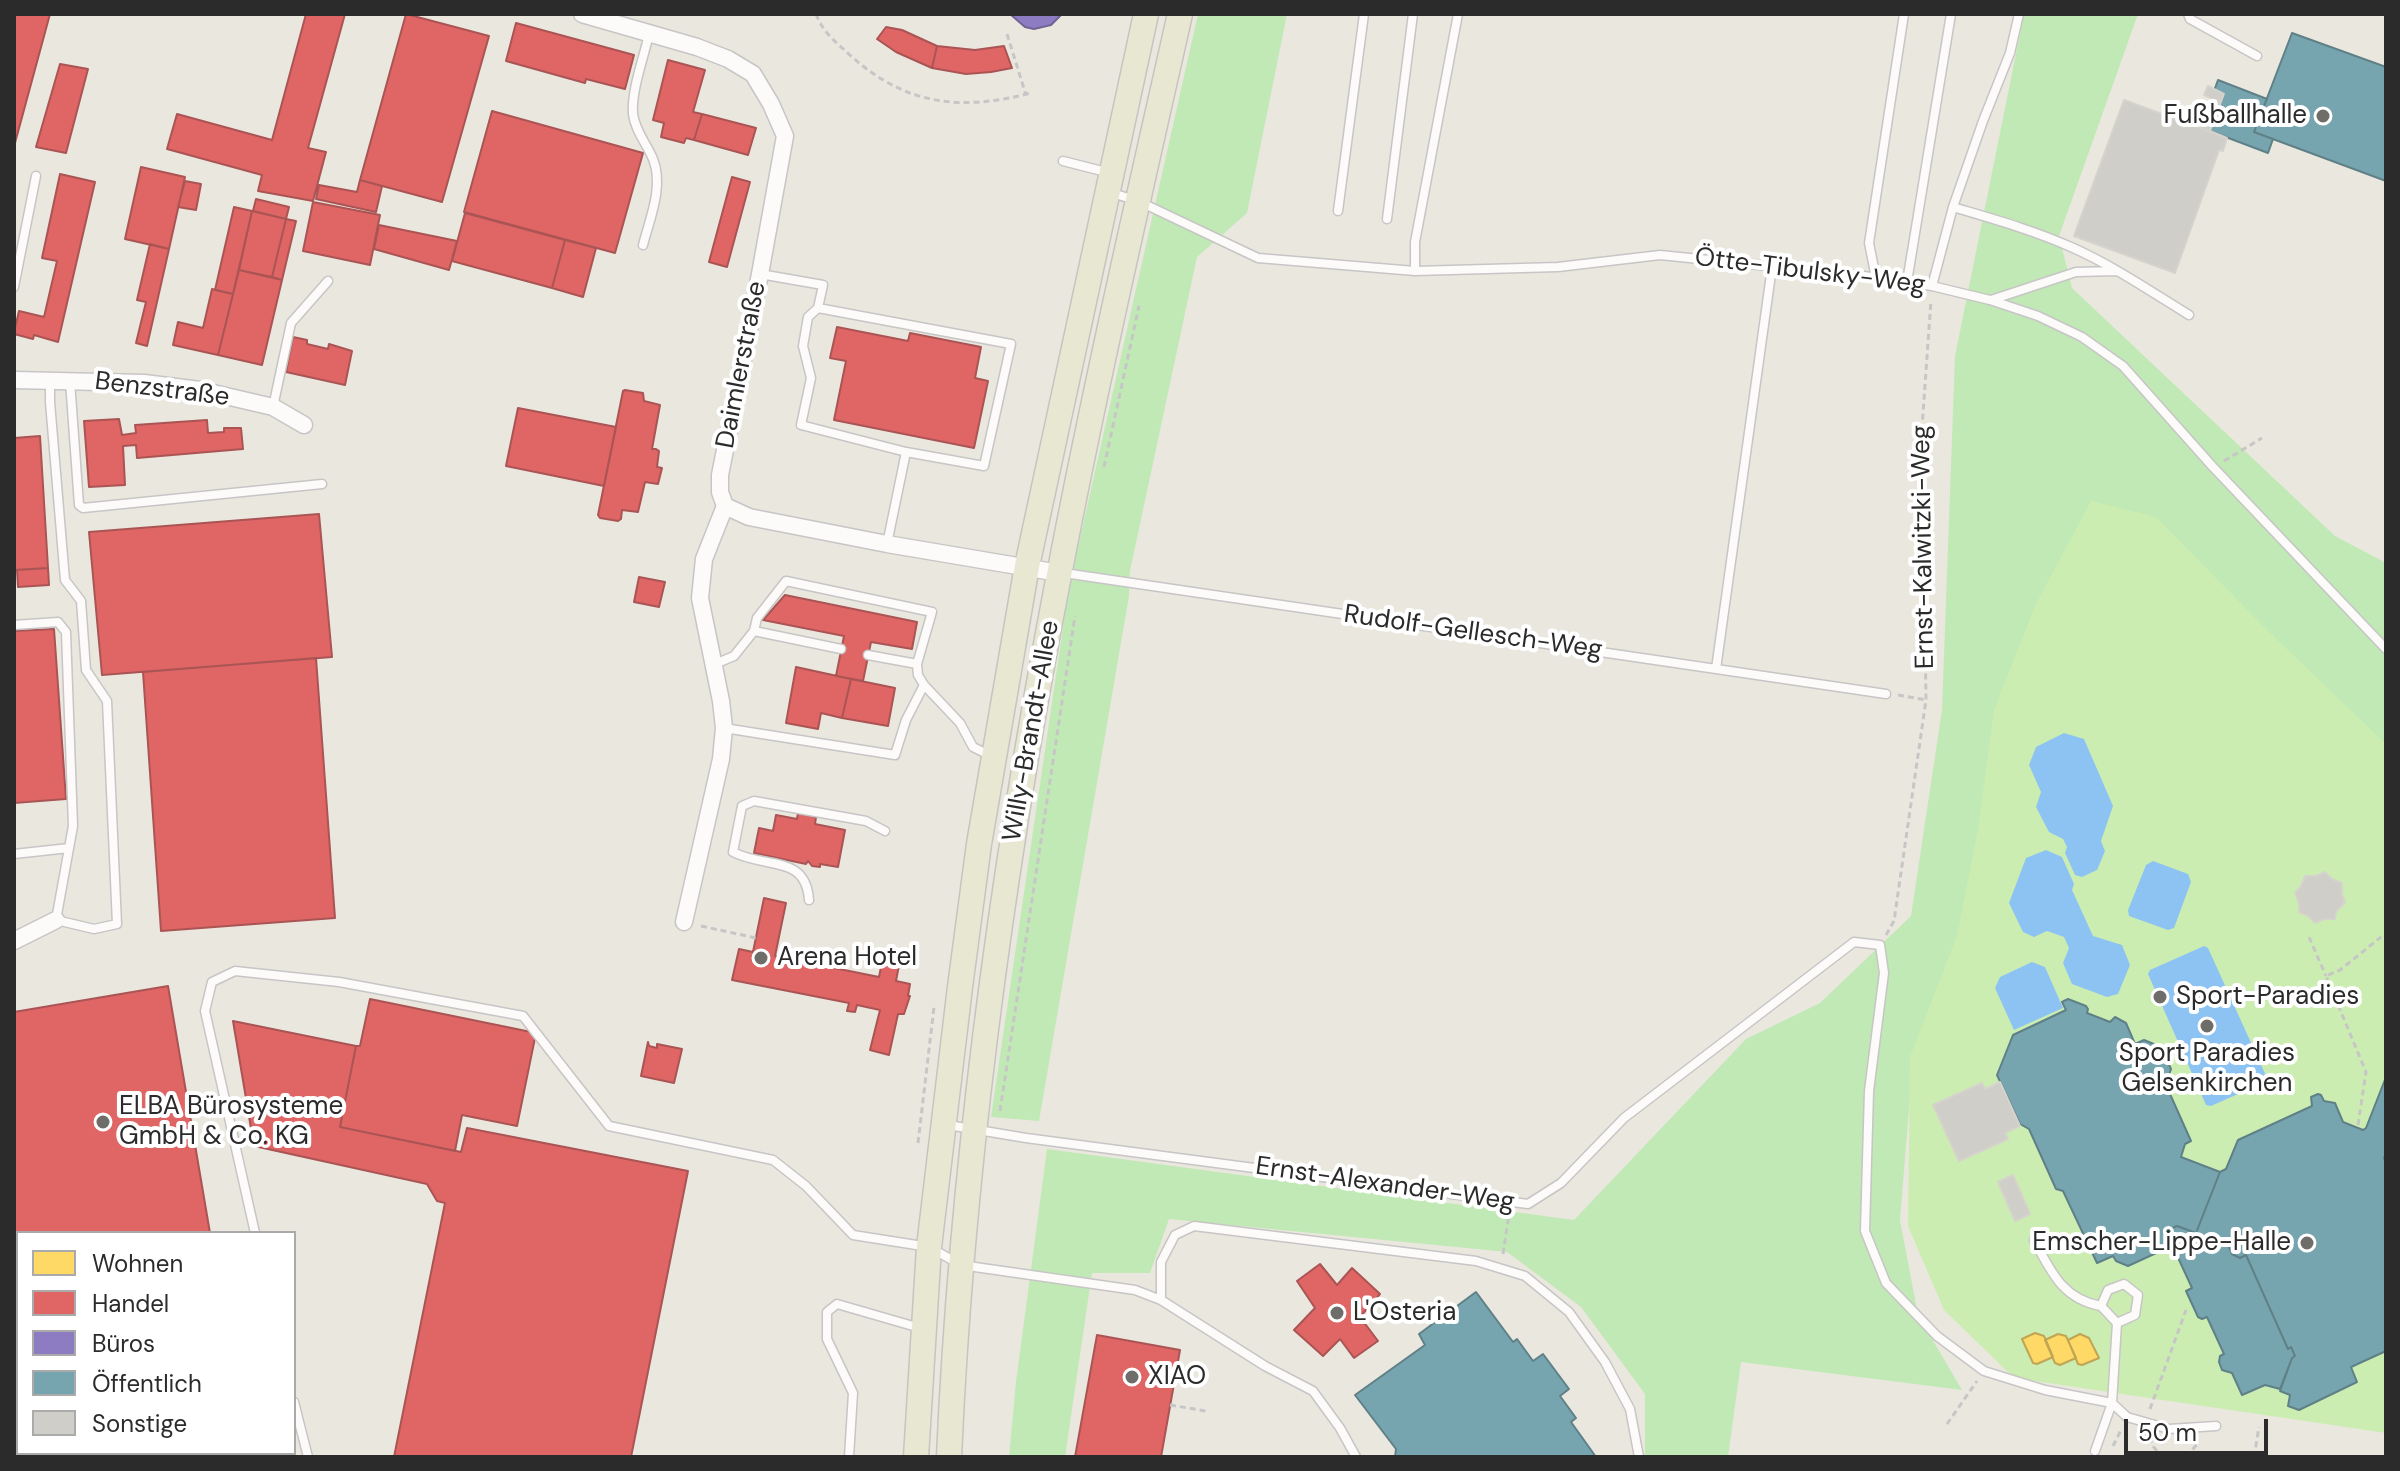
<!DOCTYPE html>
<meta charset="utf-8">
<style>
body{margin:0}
#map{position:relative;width:2400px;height:1471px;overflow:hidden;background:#eae7df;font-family:"DM Sans",sans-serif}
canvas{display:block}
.frame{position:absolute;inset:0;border:16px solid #2b2b2b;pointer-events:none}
.legend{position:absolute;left:16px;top:1231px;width:280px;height:224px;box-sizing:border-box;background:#fff;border:2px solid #aaa;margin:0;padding:10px 14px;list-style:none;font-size:24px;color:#2b2b2b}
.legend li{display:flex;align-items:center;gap:16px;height:40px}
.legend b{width:40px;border:2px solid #aaa}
.scale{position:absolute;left:2124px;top:1419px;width:144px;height:36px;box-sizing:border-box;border:4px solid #2b2b2b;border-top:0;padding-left:10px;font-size:24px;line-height:28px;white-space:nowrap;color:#2b2b2b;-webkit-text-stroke:6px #fff;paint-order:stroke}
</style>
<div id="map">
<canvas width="2400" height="1471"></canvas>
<div class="frame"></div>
<ul class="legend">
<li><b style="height:22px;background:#ffd966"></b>Wohnen</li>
<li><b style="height:22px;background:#e06666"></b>Handel</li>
<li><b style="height:22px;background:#8e7cc3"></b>Büros</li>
<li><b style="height:22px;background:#76a5af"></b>Öffentlich</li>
<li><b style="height:22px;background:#d0cec9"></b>Sonstige</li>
</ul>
<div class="scale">50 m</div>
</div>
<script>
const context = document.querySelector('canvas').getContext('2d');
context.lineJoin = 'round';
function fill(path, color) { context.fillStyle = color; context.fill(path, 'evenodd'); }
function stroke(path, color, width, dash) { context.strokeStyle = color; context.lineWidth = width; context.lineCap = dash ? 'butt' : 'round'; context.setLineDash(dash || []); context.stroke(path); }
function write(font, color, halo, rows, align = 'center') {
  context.font = font + ' "DM Sans",sans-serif'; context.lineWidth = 8; context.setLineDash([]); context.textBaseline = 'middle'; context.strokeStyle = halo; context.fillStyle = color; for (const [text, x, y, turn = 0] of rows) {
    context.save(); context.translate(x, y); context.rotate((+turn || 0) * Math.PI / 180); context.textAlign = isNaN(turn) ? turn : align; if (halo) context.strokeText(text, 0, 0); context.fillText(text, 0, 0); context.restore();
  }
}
const green = new Path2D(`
 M1198,14H1287L1247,213L1197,257L1130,571L1129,596L1039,1121L991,1117L1069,587Z
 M2022,14H2138L2059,236L2072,288L2335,536L2386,563V758L1963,938L1913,1059L1900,1220L1918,1315L1962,1390L1741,1362L1728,1457H1645V1394L1581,1307L1507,1252L1169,1219L1150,1273H1092L1065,1457H1009L1016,1382L1047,1149L1574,1220L1746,1039L1820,1003L1911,916L1942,710L1955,356L2022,24Z`);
const pitch = new Path2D(`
 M2091,501L2156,517L2265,628L2386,744V1433L2014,1378L1944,1310L1908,1226L1910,1057L1957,936L1978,830L1994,710L2036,604Z`);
const water = new Path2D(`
 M2064,733L2084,739L2113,806L2101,841L2105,851L2097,870L2082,877L2075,875L2065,853L2067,847L2063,839L2049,832L2036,807L2041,792L2029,765L2036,747Z
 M2046,850L2062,857L2074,884L2072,890L2093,936L2122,945L2130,965L2118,994L2107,997L2072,984L2063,963L2069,948L2064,937L2047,931L2034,937L2023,932L2009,903L2026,858Z
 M2153,861L2188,874L2191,882L2174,928L2168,930L2129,916L2128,910L2146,865Z
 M2204,946L2208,948L2267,1078L2265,1082L2211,1106L2206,1105L2148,974L2150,970Z
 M2032,962L2045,967L2063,1008L2014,1030L1995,988L2000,977Z`);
const homes = new Path2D(`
 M2035,1333L2044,1336L2053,1357L2037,1364L2033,1363L2022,1339Z
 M2058,1334L2066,1336L2076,1358L2060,1365L2055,1363L2045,1340Z
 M2080,1334L2089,1338L2099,1358L2082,1365L2078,1364L2068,1340Z`);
const shops = new Path2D(`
 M14,14H50L15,143H14Z
 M306,14H345L308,148L326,152L313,201L258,191L262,175L167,149L177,114L272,140Z
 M406,14L489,36L442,202L360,180Z
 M516,23L634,55L625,89L586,79L585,83L506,61Z
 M886,27L902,30L937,46L932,68L896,52L877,39Z
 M937,46L975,50L1004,46L1012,68L991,72L966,74L932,68Z
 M668,60L705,70L693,112L702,114L694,140L686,138L684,143L661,137L664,123L653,120Z
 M60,64L88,69L66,153L36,147Z
 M492,111L643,153L615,253L464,212Z
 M702,114L756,128L748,155L694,140Z
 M141,167L185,177L169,249L125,239Z
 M60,174L95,182L58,342L34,335L33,339L14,334V332L19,311L44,317L57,261L42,258Z
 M732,177L750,182L727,267L709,262Z
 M360,180L382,186L376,212L316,199L319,185L357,192Z
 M185,181L201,184L196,210L178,207Z
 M256,199L289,207L286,219L253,211Z
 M313,202L380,215L370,265L303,251Z
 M234,207L252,211L233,294L215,290Z
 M252,211L286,219L272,277L239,270Z
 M465,213L565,240L552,288L452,261Z
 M286,219L296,221L282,280L272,277Z
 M379,225L457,241L449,270L374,249Z
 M565,240L596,248L583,297L552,288Z
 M150,244L169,249L147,346L136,343L146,302L137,300Z
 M239,270L282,280L262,365L218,355Z
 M212,289L233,294L218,355L173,345L178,322L203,328Z
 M837,327L908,341L910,333L981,347L975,378L988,381L974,448L834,420L846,361L830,358Z
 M293,337L307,340V344L328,349L329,344L352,351L345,385L286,372Z
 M625,390L643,393L644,401L660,405L652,449H656L659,451L657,467L662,468L658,484L645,482L638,512L622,510L621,519L618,521L600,518L598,515L623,391Z
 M518,408L616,427L604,486L506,466Z
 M119,419L122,435L136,433L135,425L207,420L208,433L224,432V428H241L243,449L137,458L136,445L123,446L125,485L89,487L84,421Z
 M40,436L48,568L14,570V438Z
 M319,514L332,657L102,675L89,532Z
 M48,568L49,585L18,587L17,570Z
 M639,577L665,582L659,607L634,602Z
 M785,595L917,622L912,649L871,642L863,681L836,676L844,636L763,620Z
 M54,629L66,799L14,803V631Z
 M316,658L335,918L161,931L143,672Z
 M796,667L851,679L842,718L821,713L818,729L786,723Z
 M851,679L895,688L888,726L842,718Z
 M798,813L816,817L815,824L845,830L838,867L820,864V867L812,866L808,861L806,864L754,853L759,828L773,831L776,815L797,819Z
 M764,898L786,903L775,956L879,977L883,957L900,960L896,981L910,984L908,996H910L904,1014H898L889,1055L870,1050L880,1010L857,1005L855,1012L847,1011L849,1003L732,980L739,949L753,952Z
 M168,986L210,1233H18V1274H14V1012Z
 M370,999L536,1033L517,1126L462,1115L455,1151L340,1127L356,1046H360Z
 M233,1021L356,1046L340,1127L461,1152L467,1128L688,1171L631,1457H394L445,1203L437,1201L427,1184L254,1146Z
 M648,1042L649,1046L657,1048V1044L682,1049L674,1083L641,1076Z
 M1320,1264L1337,1285L1352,1268L1380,1294L1360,1317L1378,1341L1354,1358L1340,1339L1323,1356L1294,1330L1315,1308L1297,1281Z
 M1097,1335L1180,1350L1161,1457H1075Z
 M18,1425V1453H248L249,1457H14V1426Z`);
const offices = new Path2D(`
 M1010,14H1062L1051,25L1034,29L1025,27Z`);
const public = new Path2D(`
 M2292,33L2386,67V181L2254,132Z
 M2218,80L2267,99L2254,132L2273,139L2268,153L2210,131L2224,94L2214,91Z
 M2068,999L2086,1006L2088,1009L2087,1013L2110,1022L2115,1017L2126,1023L2135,1044L2144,1040L2161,1047L2171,1069L2166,1085L2191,1141L2185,1144L2181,1157L2220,1172L2196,1233L2177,1226L2168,1230L2170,1234L2165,1249L2128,1266L2116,1261L2113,1256L2097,1263L2063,1191L2056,1189L2029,1129L2020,1124L1997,1075L2013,1035L2066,1010L2062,1002Z
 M2386,1077V1153L2384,1158L2386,1163V1351L2351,1367L2357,1382L2299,1410L2288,1406L2290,1395L2280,1391L2292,1358L2295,1356L2291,1347L2288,1349L2246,1255L2240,1258L2232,1254L2226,1240L2217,1244L2212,1238L2206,1248L2202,1250L2195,1247L2192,1243L2220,1172L2226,1169L2238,1140L2312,1106L2311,1097L2318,1094L2321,1095L2324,1101L2335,1103L2343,1122L2363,1130L2366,1128Z
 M2177,1226L2196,1233L2192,1243L2195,1247L2202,1250L2206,1248L2212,1238L2217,1244L2226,1240L2232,1254L2240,1258L2246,1255L2288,1349L2291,1347L2295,1356L2292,1358L2280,1389L2265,1385L2242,1395L2232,1373L2222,1370L2219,1362L2220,1356L2224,1354L2207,1317L2202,1319L2198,1317L2186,1291L2192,1288L2169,1238L2170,1234L2168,1230Z
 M1476,1292L1513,1342L1517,1339L1533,1361L1543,1354L1569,1389L1560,1396L1576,1418L1571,1422L1596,1457H1395L1396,1449L1355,1395L1425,1345L1419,1334Z`);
const building = new Path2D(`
 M2208,86L2224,94L2210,131L2227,138L2200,128L2203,120L2196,118L2199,110L2206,112L2211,98L2204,95Z
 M2124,100L2227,138L2223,151L2219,150L2175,273L2074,236Z
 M2325,872L2332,879L2342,883V894L2345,902L2336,912L2335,919H2324L2315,923L2308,916L2299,912V903L2295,893L2301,886L2305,876H2316Z
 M2000,1082L2020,1126L2005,1133L2008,1139L1959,1161L1933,1105L1982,1083L1985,1089Z
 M2013,1175L2030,1214L2015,1221L1998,1182Z`);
const path = new Path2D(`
 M816,14C823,33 837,43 851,56C907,106 961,111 1031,93
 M1007,34L1026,95
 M2224,461L2262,438
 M1104,467L1139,306
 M1898,695L1926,700
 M701,926L756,938
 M1886,935L1894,921L1926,700L1924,562L1919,470L1931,300
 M2309,937L2326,976
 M1000,1111L1075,616
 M2358,1125L2366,1072L2326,976L2340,970L2386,933
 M918,1143L934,1007
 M1503,1254L1509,1214
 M1170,1405L1206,1411
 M2150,1409L2186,1310
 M1947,1424L1977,1381
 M2151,1437V1444L2162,1457
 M2113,1446L2122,1428
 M2186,1457L2199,1442
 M2254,1457L2259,1427`);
const service = new Path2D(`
 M2188,14L2190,19L2257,56
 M1063,161L1110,173
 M1112,193L1138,201L1258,258L1415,271L1558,267L1660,255L1857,275L1932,286L1990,300L2038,316L2082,337L2123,366L2213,467L2386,649
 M1953,207C1993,219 2033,230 2071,247C2112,265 2150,291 2189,315
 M1338,211L1364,14
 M1387,219L1413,14
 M643,245C650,218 664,186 653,159C647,144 635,131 633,114C631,91 644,57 649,34
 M1415,271V242L1458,14
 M760,274L823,285L818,308L1011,344L984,466L906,452L887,544
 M1876,278L1869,243L1904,14
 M1907,282L1951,14
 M1932,286L1953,207L1983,121L2010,53L2019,14
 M14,287L36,176
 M1991,300L2076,272L2117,271
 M818,308L808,317L803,346L811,378L801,425L906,452
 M70,381L79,505L83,508L322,484
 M273,407L291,323L328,281
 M1064,573L1886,694
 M14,625L58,622L66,632L73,826L56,920L94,929L117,924L107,701L86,670L81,601L65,580L50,402V380
 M841,649L754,631L757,618L786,581L932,612L917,664
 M868,655L917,664L918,675L924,685L960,723L973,747L989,755
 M715,664L734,656L754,631
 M1716,669L1772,267
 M724,728L895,755L906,720L924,685
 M14,854L69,848
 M809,900C806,854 765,869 733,852L742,806L754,801L866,821L885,831
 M948,1125L1026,1138L1528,1204L1561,1183L1624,1118L1854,942L1880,945L1884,973L1869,1091L1865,1231L1886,1283L1937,1336L1984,1371L2045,1390L2112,1403L2127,1417L2169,1429L2216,1426
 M255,1233L205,1011L212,982L235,971L339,982L523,1016L609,1126L773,1160L806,1186L853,1235L929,1247L961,1265L1135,1290L1161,1300L1265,1366L1313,1391L1340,1428L1356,1457
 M2034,1240C2051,1271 2062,1299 2101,1306
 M2124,1284L2138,1295L2135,1315L2117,1323L2101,1306L2108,1290Z
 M1161,1300V1262L1175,1235L1194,1226L1476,1261L1525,1276L1569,1312L1605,1362L1630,1409L1639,1457
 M294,1402L308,1457
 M2095,1451L2112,1403L2117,1323
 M849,1457L853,1393L827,1339V1312L837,1304L920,1328`);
const minor = new Path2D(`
 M582,14L697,47L728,59L753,74L771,104L785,136L760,274L720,475V492L725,506L749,517L887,544L1059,573
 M14,380L144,383L200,390L273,407L304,425
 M684,922L721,759L724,728L721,701L700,598L704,559L725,506
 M14,941L56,920`);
const primary = new Path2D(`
 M916,1457L929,1247L960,987L979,844L1027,566L1146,14
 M949,1457C962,1161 1003,865 1059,575C1095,387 1138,200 1180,14`);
const markers = [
 [2323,116,8,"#6e6d6a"],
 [761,958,8,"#6e6d6a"],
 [2160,997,8,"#6e6d6a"],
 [2207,1026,8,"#6e6d6a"],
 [103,1122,8,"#6e6d6a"],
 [2307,1243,8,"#6e6d6a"],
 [1337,1313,8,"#6e6d6a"],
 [1132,1377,8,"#6e6d6a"]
];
const poiNames = [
 ["Fußballhalle",2307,116,"right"],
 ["Arena Hotel",777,958],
 ["Sport-Paradies",2176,997],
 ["Sport Paradies",2207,1054,"center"],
 ["Gelsenkirchen",2207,1084,"center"],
 ["ELBA Bürosysteme",119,1107],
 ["GmbH & Co. KG",119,1137],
 ["Emscher-Lippe-Halle",2291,1243,"right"],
 ["L'Osteria",1353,1313],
 ["XIAO",1148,1377]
];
const streetNames = [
 ["Ötte-Tibulsky-Weg",1810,272,7],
 ["Daimlerstraße",742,365,-79],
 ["Benzstraße",162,390,7],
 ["Ernst-Kalwitzki-Weg",1924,547,-91],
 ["Rudolf-Gellesch-Weg",1473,633,8],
 ["Willy-Brandt-Allee",1032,731,-80],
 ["Ernst-Alexander-Weg",1385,1185,8]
];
fill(green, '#c1e9b5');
fill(pitch, '#ccedb2');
fill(water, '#8dc3f2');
fill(homes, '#ffd966');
stroke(homes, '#bfa554', 2);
fill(shops, '#e06666');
stroke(shops, '#aa5454', 2);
fill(offices, '#8e7cc3');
stroke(offices, '#706495', 2);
fill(public, '#76a5af');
stroke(public, '#608087', 2);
fill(building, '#d0cec9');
stroke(building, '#d5d3cc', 2);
stroke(service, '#c7c5c5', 11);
stroke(minor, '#c7c5c5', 19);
stroke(primary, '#c5c4c1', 27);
stroke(path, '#c7c6c6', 3, [6, 4]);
stroke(service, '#fcfbfa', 8);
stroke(minor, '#fcfbfa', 16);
stroke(primary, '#e8e7d1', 24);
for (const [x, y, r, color] of markers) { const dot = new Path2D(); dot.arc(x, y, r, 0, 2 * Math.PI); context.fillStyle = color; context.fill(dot); stroke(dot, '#fff', 3); }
write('26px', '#2b2b2b', '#fff', poiNames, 'left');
write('26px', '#2b2b2b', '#fff', streetNames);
</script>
